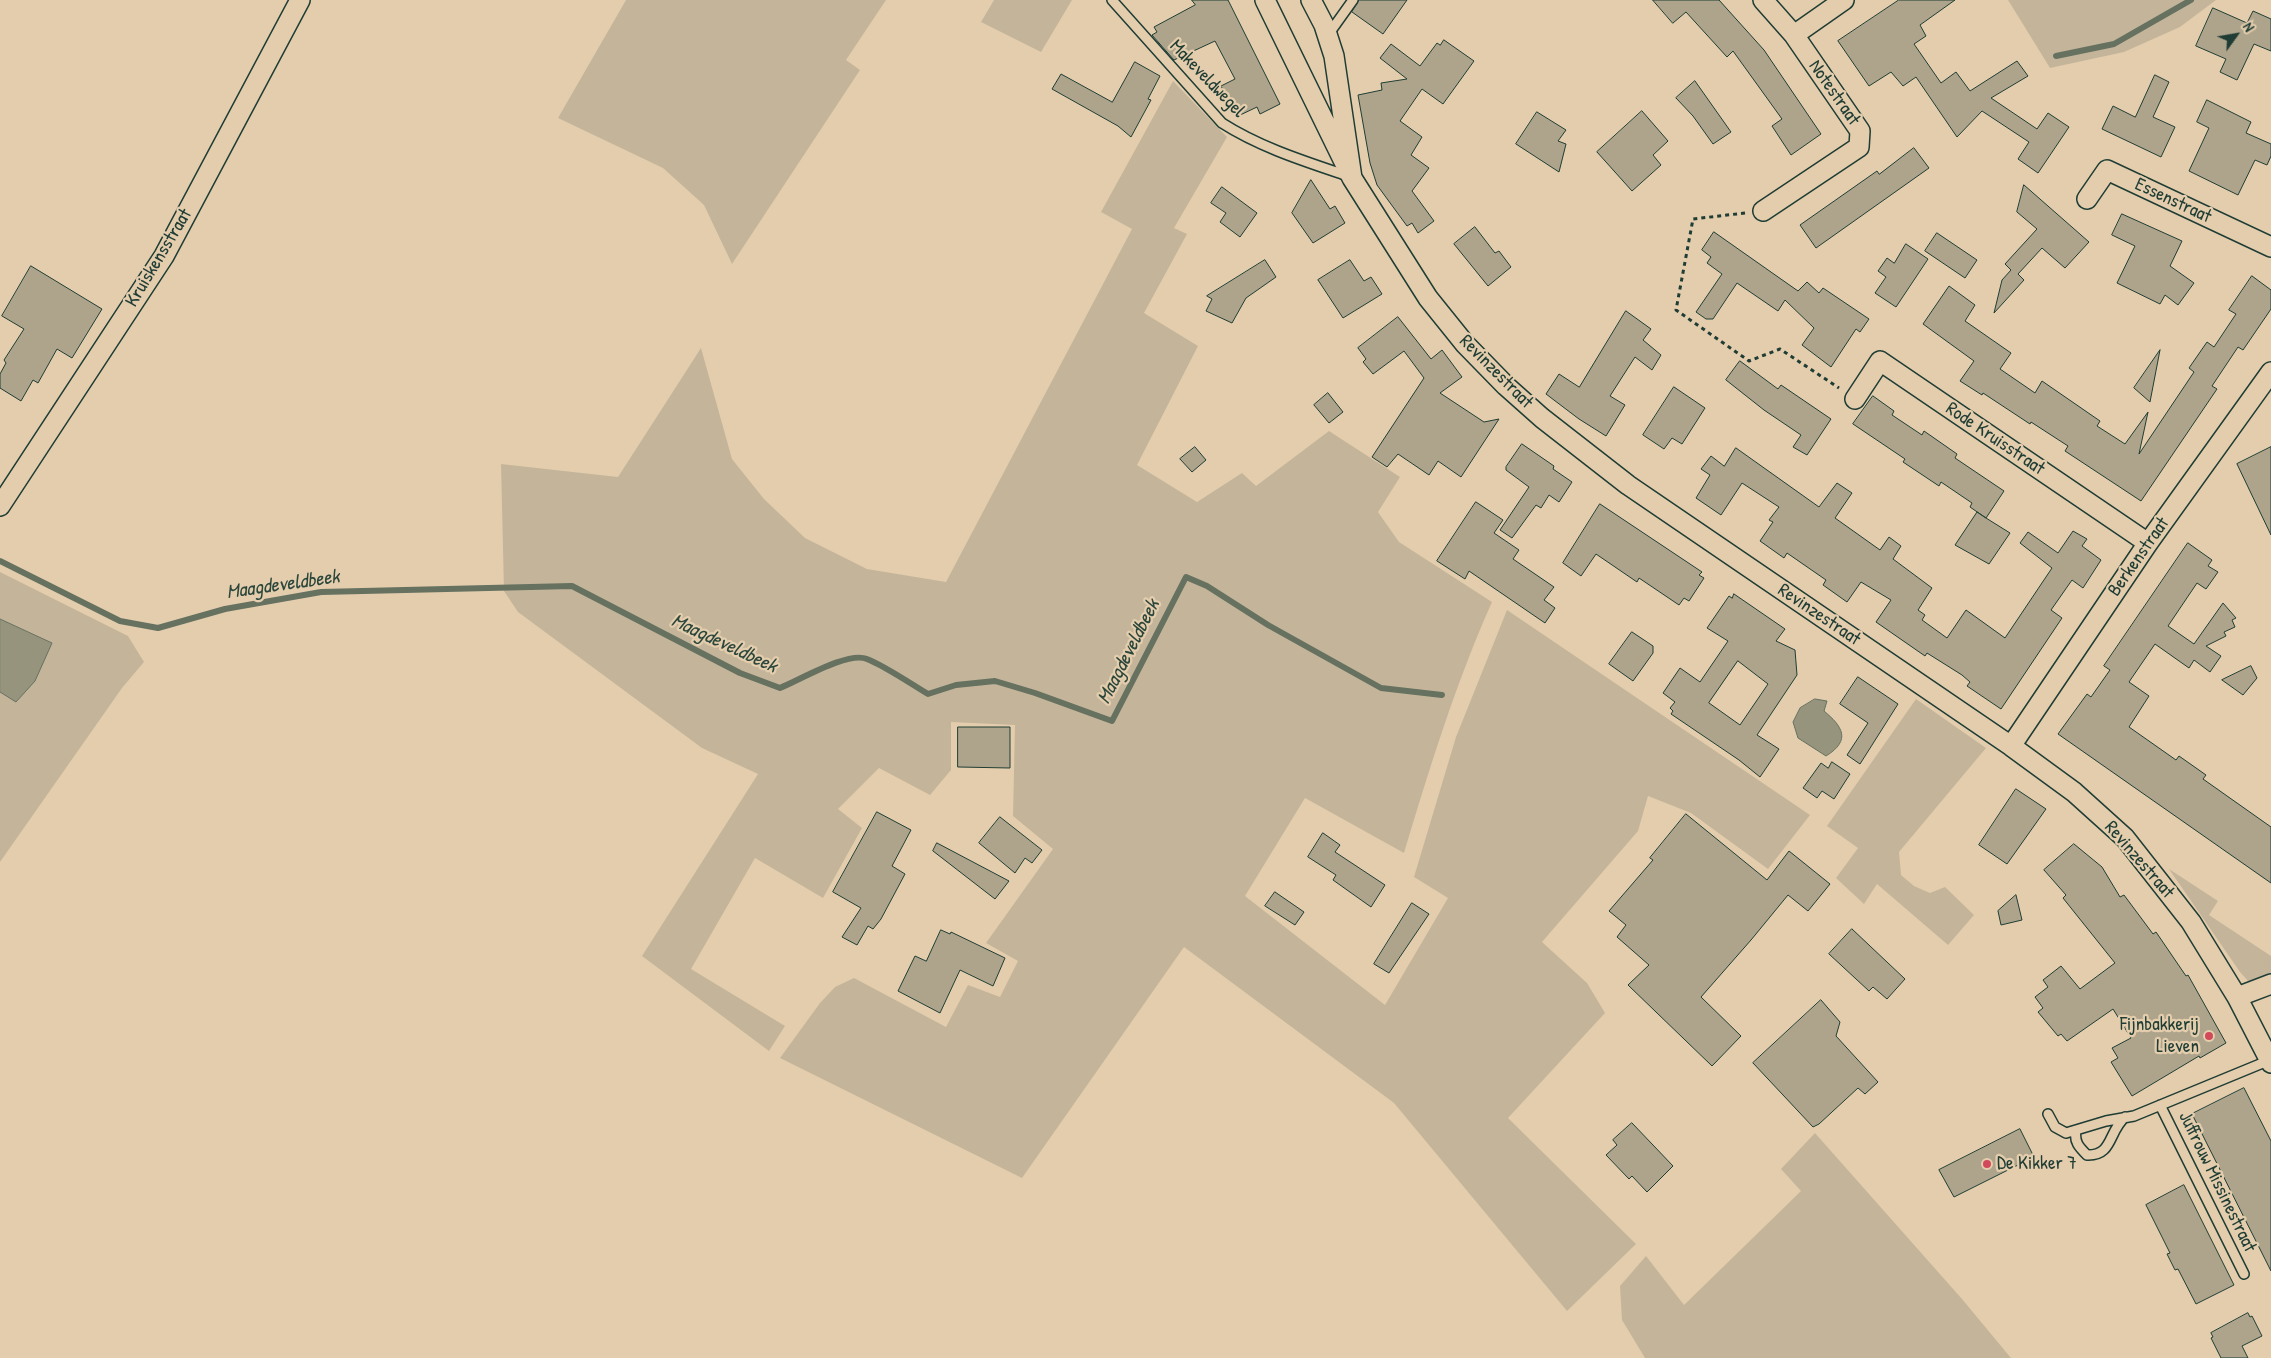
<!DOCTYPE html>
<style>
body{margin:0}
#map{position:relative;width:2271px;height:1358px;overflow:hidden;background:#e4cdad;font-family:"Patrick Hand",sans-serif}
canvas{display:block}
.north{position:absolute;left:2211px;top:10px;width:50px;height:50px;-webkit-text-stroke:4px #e4cdad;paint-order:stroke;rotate:58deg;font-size:14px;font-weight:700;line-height:20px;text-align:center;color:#1f3d34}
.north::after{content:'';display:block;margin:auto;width:18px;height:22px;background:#1f3d34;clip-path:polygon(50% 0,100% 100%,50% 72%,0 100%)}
</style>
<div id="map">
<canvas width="2271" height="1358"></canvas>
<div class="north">N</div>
</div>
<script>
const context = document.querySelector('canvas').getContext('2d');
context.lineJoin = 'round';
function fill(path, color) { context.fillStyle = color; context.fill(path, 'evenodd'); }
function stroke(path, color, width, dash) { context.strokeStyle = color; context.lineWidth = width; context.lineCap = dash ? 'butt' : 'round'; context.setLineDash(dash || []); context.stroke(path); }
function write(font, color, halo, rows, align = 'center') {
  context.font = font + ' "Patrick Hand",sans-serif'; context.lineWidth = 4.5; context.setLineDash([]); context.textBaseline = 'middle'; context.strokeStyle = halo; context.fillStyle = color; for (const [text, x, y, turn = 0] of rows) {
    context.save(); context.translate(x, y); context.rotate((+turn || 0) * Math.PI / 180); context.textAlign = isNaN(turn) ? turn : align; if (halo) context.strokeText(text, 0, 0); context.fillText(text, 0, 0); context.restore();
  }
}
const green = new Path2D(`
 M626,0H886L846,60L860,70L732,264L704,205L663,168L558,118Z
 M994,0H1072L1041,52L981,22Z
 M2008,0H2216L2180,27L2124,52L2050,68Z
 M1173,81L1227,137L1174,228L1187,234L1144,313L1198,346L1137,465L1197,502L1242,473L1256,486L1329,431L1400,477L1378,512L1399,542L1492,602C1455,685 1430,767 1404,853L1305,798L1245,896L1385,1005L1448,898L1414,877L1456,737L1507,610L1810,815L1768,869L1691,813L1648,796L1638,831L1542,942L1587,983L1605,1013L1508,1118L1636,1244L1567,1311L1394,1103L1184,947L1022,1178L780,1058L820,1003L835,987L854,978L946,1027L968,985L1000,997L1018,961L986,943L1053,849L1013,816L1015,725L951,722V770L930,795L879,768L838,809L862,828L823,898L755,858L691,969L785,1026L769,1051L642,956L758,774L702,748L518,612L504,591L501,464L618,477L701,348L732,459L764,499L805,538L867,569L946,582L1132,229L1101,212Z
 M0,572L128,636L144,662L122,688L0,862V692L17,702L52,643L0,619Z
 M1916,699L1986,748L1899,852L1901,875L1914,886L1930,893L1945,887L1974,915L1948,945L1877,884L1864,904L1836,878L1858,848L1827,826Z
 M2169,869L2218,901L2209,915L2271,956V975L2249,982L2240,972Z
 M1815,1133L1962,1299L2011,1358H1645L1622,1320L1620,1286L1646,1256L1684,1305L1801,1191L1781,1169Z`);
const water = new Path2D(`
 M0,619L52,643L35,681L16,702L0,692Z
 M1815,699L1827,701L1824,711C1842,726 1852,740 1826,756L1798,738L1793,722L1800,708Z`);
const stream = new Path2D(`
 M2056,56L2114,44L2191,0
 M0,561L120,621L158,628L225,609L321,592L572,586L740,673L780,688C800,680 848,651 867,659C885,666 911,684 928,694L956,685L995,681L1035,693L1112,721L1186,577L1207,586L1268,625L1381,688L1442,695`);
const building = new Path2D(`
 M1192,0H1228L1280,104L1260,114L1257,107L1236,117L1221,86L1235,79L1215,41L1174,60L1152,35L1157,32L1154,27L1195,5Z
 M1359,0H1407L1383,34L1352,12Z
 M1653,0H1719L1764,50L1821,134L1791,155L1772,126L1782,119L1733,51L1727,57L1686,12L1673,23Z
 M1899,0H1955L1920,25L1926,36L1914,44L1941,83L1956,72L1970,91L2017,61L2028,76L1991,98L2037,129L2048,113L2069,127L2038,173L2018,159L2029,142L1982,111L1957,137L1916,77L1903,86L1891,72L1869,86L1838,41Z
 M2213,8L2247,23L2253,11L2271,19V51L2254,44L2237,80L2220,72L2226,59L2196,46Z
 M1444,40L1474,61L1443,104L1422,89L1400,121L1422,137L1411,155L1429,168L1412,191L1434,221L1418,233L1412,223L1407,226L1377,185L1370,163L1358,95L1382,90L1381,83L1407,79L1380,58L1391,44L1420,66L1437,43L1440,45Z
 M1135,62L1160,76L1148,99L1151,100L1131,137L1118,126L1052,89L1061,74L1112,102Z
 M2155,75L2169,82L2153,117L2175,127L2161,157L2102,129L2113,106L2135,117Z
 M1695,81L1731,132L1713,144L1693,116L1676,98Z
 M2207,100L2251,122L2246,133L2271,144V156L2267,165L2255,160L2238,195L2189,171L2209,128L2197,122Z
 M1642,111L1668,141L1653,155L1661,165L1632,191L1597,152Z
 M1537,112L1566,130L1558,141L1566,144L1559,172L1516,144Z
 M1914,148L1929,168L1816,248L1800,225L1877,171L1879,174Z
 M1311,180L1330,209L1335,206L1345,223L1313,243L1292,213Z
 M2024,185L2089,242L2065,268L2042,248L2018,274L2024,280L1994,313L2002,280L2011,270L2005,264L2037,229L2017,212Z
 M1222,187L1257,213L1240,237L1220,222L1226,213L1211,203Z
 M2122,214L2182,241L2170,266L2194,283L2178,305L2165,295L2160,304L2117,283L2135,246L2112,235Z
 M1475,227L1495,253L1499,251L1511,267L1488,286L1454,244Z
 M1714,232L1798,291L1807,282L1819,293L1823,288L1869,319L1860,332L1856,329L1831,367L1802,345L1814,328L1785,300L1778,311L1737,283L1713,319H1706L1696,312L1722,274L1707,263L1711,257L1702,250Z
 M1937,233L1977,260L1965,278L1925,251Z
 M1906,244L1928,259L1896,307L1875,293L1886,277L1878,271L1887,258L1894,263Z
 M1265,260L1276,277L1246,298L1232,323L1206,311L1212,299L1207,296Z
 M1350,260L1364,281L1371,277L1382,294L1343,318L1318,280Z
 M31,266L102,309L72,358L57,349L38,383L33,380L21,401L0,388V374L6,363L4,360L24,329L2,316Z
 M2252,276L2271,290V309L2243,350L2238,347L2212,386L2217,389L2141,501L2065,451L2068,446L2031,422L2030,424L1983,393L1982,395L1960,381L1974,361L1923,324L1949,286L1975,305L1965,321L2011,353L2000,369L2035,393L2042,381L2100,421L2097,426L2125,444L2148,412L2139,454L2194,372L2189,368L2207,342L2214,347L2236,314L2229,310Z
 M1626,311L1651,329L1643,340L1661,355L1652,370L1635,357L1610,396L1625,405L1606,436L1579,419L1546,394L1559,374L1579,387Z
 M1398,317L1431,359L1442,350L1462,377L1440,393L1484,422L1499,419L1461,477L1438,461L1429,475L1398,454L1387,467L1372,457L1424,378L1404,351L1373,374L1363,362L1366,359L1358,348Z
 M2160,350L2150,402L2134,388Z
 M1740,361L1778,389L1781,385L1831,419L1807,455L1793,447L1801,435L1764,410L1726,380Z
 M1674,387L1705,408L1682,444L1672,438L1664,449L1643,435Z
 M1328,393L1343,412L1329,423L1314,405Z
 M1873,396L1894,411L1892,415L1922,435L1924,431L1957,454L1955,458L2004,491L1986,518L2010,533L1989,564L1955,545L1977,512L1986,518L1970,507L1972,503L1941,482L1939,486L1903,462L1905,459L1853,424Z
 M1522,444L1554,466L1553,469L1572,482L1559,502L1549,495L1541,508L1536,505L1512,538L1500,530L1529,487L1506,470V467Z
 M1195,447L1206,460L1192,472L1180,459Z
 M2271,447V535L2237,464Z
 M1736,448L1819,507L1837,483L1852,493L1835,518L1880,550L1889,537L1901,546L1893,559L1932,588L1918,610L1925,615L1922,620L1947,638L1966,610L2005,638L2052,568L2020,543L2028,532L2058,553L2073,531L2087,539L2082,546L2101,560L2083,588L2072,580L2051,610L2062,618L2001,709L1967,686L1970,682L1962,675L1927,653L1925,656L1876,622L1891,600L1861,582L1847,602L1823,585L1826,580L1787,553L1784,558L1760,541L1773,522L1769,520L1779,507L1742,483L1721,515L1696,498L1710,475L1701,469L1711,456L1724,466Z
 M1476,502L1503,520L1494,533L1519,550L1513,559L1554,587L1544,600L1555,608L1545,623L1469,571L1465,579L1437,561Z
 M1600,504L1702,572L1699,575L1704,578L1689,601L1684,598L1679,605L1639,578L1637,582L1596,554L1581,576L1563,563Z
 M2188,543L2212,560L2208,566L2218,572L2206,589L2197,583L2168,626L2194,644L2223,603L2236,618L2232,620L2235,627L2224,632L2226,636L2206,646L2221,656L2210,672L2194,660L2189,668L2155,644L2129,682L2149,696L2129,727L2176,760L2179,756L2206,775L2203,779L2271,827V883L2058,734L2087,694L2091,697L2110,670L2104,666Z
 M1734,594L1785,629L1776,641L1795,650L1797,675L1757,735L1779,749L1760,777L1739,760L1671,714L1673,711L1670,708L1675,702L1663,693L1680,668L1700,682L1728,641L1707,628L1729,596L1732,598ZM1738,661L1768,684L1740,725L1709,703Z
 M1632,632L1653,646V653L1633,681L1609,664Z
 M2251,666L2257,678L2243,695L2222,680Z
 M1858,677L1898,704L1860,764L1847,755L1868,723L1840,704Z
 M958,727H1010V768L958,767Z
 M1832,762L1850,774L1834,799L1822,791L1817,798L1803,788L1821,763L1828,768Z
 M2016,789L2046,809L2007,864L1979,845Z
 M877,812L911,830L892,866L905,874L881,919L873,929L868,926L857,945L842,937L861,908L833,892Z
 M1686,814L1767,880L1789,851L1830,884L1808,911L1788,895L1751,940L1701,997L1741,1036L1712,1066L1628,985L1649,965L1617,937L1626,925L1609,911L1653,860L1650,858Z
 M1000,817L1042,850L1032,863L1025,858L1015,873L979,843Z
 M1323,833L1340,845L1335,852L1385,885L1371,907L1333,880L1336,875L1308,857Z
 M937,843L1009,881L995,899L933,851Z
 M2074,844L2102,867L2120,897L2124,895L2153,934L2156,932L2186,976L2188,975L2226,1043L2200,1058L2199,1056L2132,1096L2111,1062L2118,1058L2112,1048L2131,1038L2113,1009L2067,1041L2061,1034L2058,1036L2038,1012L2043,1008L2035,997L2048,987L2043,980L2061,966L2080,989L2115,963L2063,898L2066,895L2044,870Z
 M1275,892L1304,912L1295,925L1265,906Z
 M2016,895L2022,920L2001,925L1998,911Z
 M1412,903L1429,914L1389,973L1374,964Z
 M1852,929L1905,979L1887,999L1873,987L1869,991L1829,954Z
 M941,930L950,934L951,932L1005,958L993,986L960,970L940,1013L898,991L915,956L926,961Z
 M1821,1000L1840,1022L1836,1036L1878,1082L1865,1094L1858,1088L1819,1124L1813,1127L1753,1063Z
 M2244,1088L2271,1141V1271L2192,1114Z
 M1632,1123L1673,1166L1647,1192L1632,1176L1629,1179L1606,1155L1617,1145L1613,1140Z
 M2020,1129L2034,1157L1954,1197L1939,1170Z
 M2184,1185L2234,1285L2196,1304L2178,1269L2175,1270L2167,1254L2170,1253L2146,1205Z
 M2248,1313L2250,1317L2252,1316L2262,1336L2242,1346L2248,1358H2221L2211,1338L2213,1337L2211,1333Z`);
const path = new Path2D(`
 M1745,213L1693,219L1676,310L1749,361L1780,349L1839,388`);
const lane = new Path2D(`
 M1112,0L1222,123C1261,148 1307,162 1351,177
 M1328,35L1353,0
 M2160,1105L2244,1274
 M2048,1114L2055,1127L2066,1133L2106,1121L2134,1116L2270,1060
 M2076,1131C2074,1142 2079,1147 2087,1155C2113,1156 2108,1132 2125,1117`);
const street = new Path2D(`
 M1265,0L1352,178L1334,56L1324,25L1311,0
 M1794,35L1844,0
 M1352,178L1428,298L1465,344L1506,386L1542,418L1628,485L2011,746L2074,792L2125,838L2191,922L2237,997L2271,1063
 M2087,199L2107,170L2271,247
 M1763,211L1859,147L1860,131L1794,35L1763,0
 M1855,399L1880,361L2148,543
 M0,506L164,256L300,0
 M2011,746L2148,543L2271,372
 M2237,997L2271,984`);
const markers = [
 [2209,1036,5,"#d1495b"],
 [1987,1164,5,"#d1495b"]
];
const streetNames = [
 ["Makeveldwegel",1207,79,46],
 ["Notestraat",1834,93,55],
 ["Essenstraat",2173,201,25],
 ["Kruiskensstraat",159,258,-59],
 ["Revinzestraat",1496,372,45],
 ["Rode Kruisstraat",1995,439,34],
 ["Berkenstraat",2139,557,-55],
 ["Revinzestraat",1819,615,34],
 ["Revinzestraat",2139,860,49],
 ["Juffrouw Missinestraat",2217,1182,64]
];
const poiNames = [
 ["Fijnbakkerij",2199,1025],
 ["Lieven",2199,1047],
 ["De Kikker 7",1997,1164,"left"]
];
const waterNames = [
 ["Maagdeveldbeek",283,585,-8],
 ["Maagdeveldbeek",724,644,25],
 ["Maagdeveldbeek",1129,652,-63]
];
fill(green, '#c4b59a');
fill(water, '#96947d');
stroke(water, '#667160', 1);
stroke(stream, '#667160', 6);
fill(building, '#aea48b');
stroke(building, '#1f3d34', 1);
stroke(lane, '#1f3d34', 12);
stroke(street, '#1f3d34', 22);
stroke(path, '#1f3d34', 3, [4, 4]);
stroke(lane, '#e4cdad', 9);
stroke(street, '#e4cdad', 19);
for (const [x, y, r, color] of markers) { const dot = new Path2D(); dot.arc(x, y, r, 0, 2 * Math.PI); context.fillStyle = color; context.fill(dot); stroke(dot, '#e4cdad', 2); }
write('19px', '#1f3d34', '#e4cdad', streetNames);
write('19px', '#1f3d34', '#e4cdad', poiNames, 'right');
write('italic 20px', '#2b463b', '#e4cdad', waterNames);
</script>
